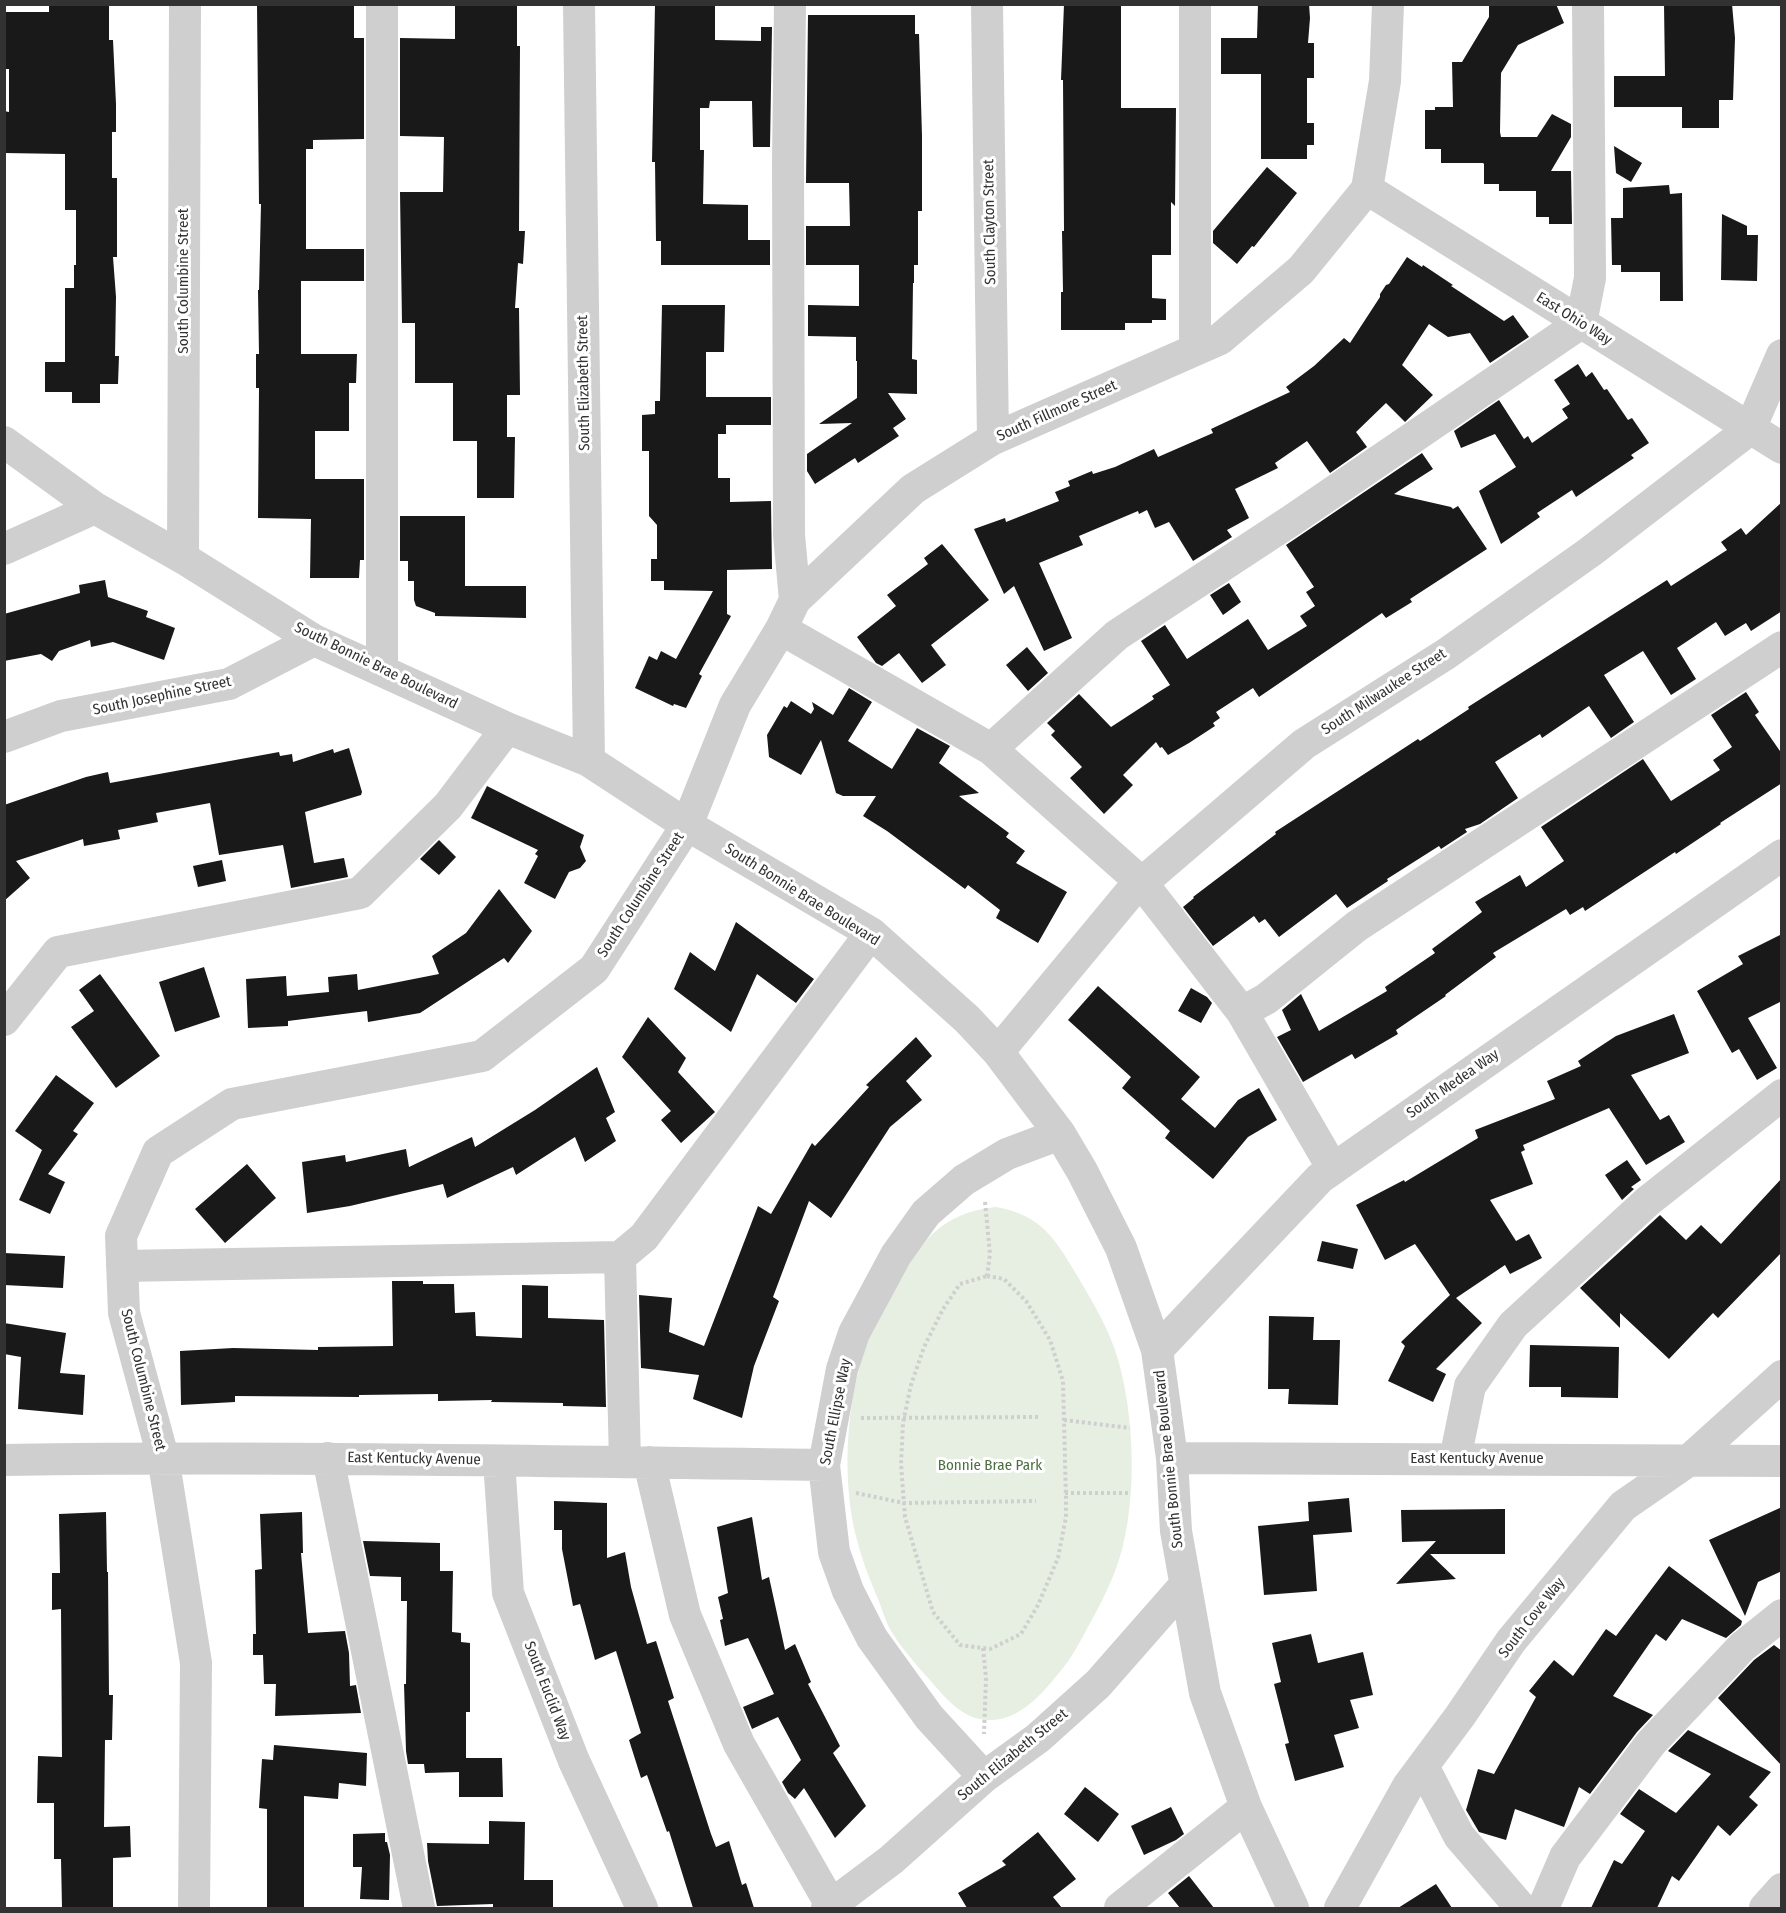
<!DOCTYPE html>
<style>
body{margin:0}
#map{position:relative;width:1786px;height:1913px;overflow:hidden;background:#fff;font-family:"Fira Sans Condensed",sans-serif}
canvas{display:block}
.frame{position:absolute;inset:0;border:6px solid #323232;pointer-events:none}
</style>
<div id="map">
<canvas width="1786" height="1913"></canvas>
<div class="frame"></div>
</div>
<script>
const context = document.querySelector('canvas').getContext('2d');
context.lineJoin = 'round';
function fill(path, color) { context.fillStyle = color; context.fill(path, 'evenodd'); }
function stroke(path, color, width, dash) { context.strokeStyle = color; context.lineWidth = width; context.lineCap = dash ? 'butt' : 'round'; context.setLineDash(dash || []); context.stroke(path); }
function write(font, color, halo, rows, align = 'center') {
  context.font = font + ' "Fira Sans Condensed",sans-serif'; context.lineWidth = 6; context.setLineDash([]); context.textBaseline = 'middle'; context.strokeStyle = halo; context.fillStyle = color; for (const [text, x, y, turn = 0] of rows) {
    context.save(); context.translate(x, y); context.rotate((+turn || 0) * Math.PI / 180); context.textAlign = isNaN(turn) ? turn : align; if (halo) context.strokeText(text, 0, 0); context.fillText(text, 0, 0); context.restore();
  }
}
const green = new Path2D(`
 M996,1207C1042,1215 1055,1239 1078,1277C1092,1301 1106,1324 1115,1350C1136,1412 1139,1513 1114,1574C1107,1591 1098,1609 1089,1625C1080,1642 1071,1659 1059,1673C1041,1695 1019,1721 988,1720C961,1719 945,1697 928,1678C916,1664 903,1650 893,1634C886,1624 883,1611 878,1599C870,1580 862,1560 857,1540C841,1482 846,1402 866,1346C873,1324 885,1305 897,1284C923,1240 941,1213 996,1207Z`);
const building = new Path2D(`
 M49,4H109V40H113L116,104V132H112V178H117V257H113L116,297L115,356H119L118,384H100V403H72V392H45V362H65V288H74V265H76V210H65V154L4,153V111L9,112V69H4V12H49Z
 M257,4H354V38H364V139L313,140V149H306V249H364V281H301V354H357L356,383H349V431H315V479H364V560H360L359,578H310L311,519L258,518L259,388H256V354H259L258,290H259L261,204H259Z
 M455,4H517V46H520L519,231H525L523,264L518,263L515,308H519L520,395H507V437H515L514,498H477V441H453V383H415V323H402L400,192H443L444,137L400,136V38L455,39Z
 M655,4H715V40L761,41V27H772L770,147H753L752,101H710L709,108H700V150H704L703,204L748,205V240H770V265H661V241H656L655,162H652Z
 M1064,4H1121V108H1176L1175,206L1171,202V255H1152V298L1166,299V320H1152V323H1125V330H1061V292H1063L1062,231H1064L1063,80H1061Z
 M1258,4H1309L1310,18L1308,43H1314V78H1307V123H1314V145H1307V159H1261V74H1221V38H1257Z
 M1489,4H1556L1564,23L1518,45L1501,73L1500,132L1501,137H1537L1552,114L1571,124V137L1551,171H1571L1572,224H1549V217H1536V191H1499V184H1484V164L1483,163H1441V149H1425V110H1435V107H1453L1452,62H1462L1489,17Z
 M1664,4H1732L1735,38L1733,100H1719V128H1682V107H1614V76H1665Z
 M808,15H915V34H919L922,136V211H918V265H914V283H913L912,359L917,360V394L888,393L906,419L893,428L899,436L858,463L855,458L815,484L807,471V454L852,423L819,424L857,398V361H856V337L808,336V305L859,306V265H806V226H850L849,183H806Z
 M1614,146L1642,163L1631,182L1616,173Z
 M1267,167L1297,193L1254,247L1252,246L1237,264L1213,243V231Z
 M1669,185L1670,194L1682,193L1683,301H1660V272H1621V265H1612L1611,218H1623V188Z
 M1722,214L1747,226V235H1758L1757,281L1721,280Z
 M1407,257L1422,267L1423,265L1453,285L1451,286L1504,321L1513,315L1529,337L1490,363L1470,333L1448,337L1429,324L1402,365L1433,395L1405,422L1386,403L1356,432L1367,447L1330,473L1307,441L1275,463L1278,468L1235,489L1249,518L1227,530L1232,537L1193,561L1169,522L1155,528L1147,510L1139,514L1138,511L1079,536L1083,545L1039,563L1072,638L1044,651L1014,586L1004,594L974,529L1005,518L1006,522L1059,501L1055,492L1070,486L1068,481L1092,471L1093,474L1115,467L1154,449L1158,457L1213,433L1211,429L1290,392L1286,387L1314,366L1344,338L1350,343L1380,297V294L1386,285L1389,284Z
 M662,305H725L724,352H706V397H771V425H726V434H718V478H730V502L771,501L772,569L727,570V614L731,616L699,674L702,676L686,708L674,704L673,706L635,688L649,656L657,660L661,651L676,659L713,591L664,590V581H651V559H657V525L649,516V451H642V415L655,414V401H660Z
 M1578,364L1586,377L1592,372L1604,390L1607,389L1628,420L1632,418L1649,443L1631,455L1634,458L1576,497L1572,490L1537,513L1540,517L1501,544L1479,491L1516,467L1495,434L1461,448L1454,431L1499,400L1524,439L1528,436L1532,443L1568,418L1562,409L1570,404L1554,380Z
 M1422,453L1433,469L1394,494L1451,507L1453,509L1458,506L1487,549L1410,599L1412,602L1386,618L1382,613L1259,697L1253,688L1216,712L1220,718L1213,723L1215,726L1189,743L1168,755L1162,747L1160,748L1156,742L1123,775L1133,785L1104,814L1070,778L1082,767L1051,735L1055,731L1047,723L1079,694L1111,727L1154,699L1152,696L1170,685L1141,641L1165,625L1187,659L1248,619L1268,650L1307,626L1300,616L1315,606L1306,592L1314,587L1286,545Z
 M1782,502V611L1751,631L1746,623L1725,636L1716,622L1677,648L1696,679L1671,695L1643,651L1604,675L1634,722L1611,738L1589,706L1542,738L1540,734L1495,762L1518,798L1480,824L1465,829L1467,832L1441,849L1439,846L1387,879L1388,881L1347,908L1336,894L1279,937L1265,919L1259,923L1254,916L1213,946L1183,907L1194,898L1193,897L1276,834L1275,832L1418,739L1420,741L1440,728L1469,709L1468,707L1667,580L1671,586L1727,550L1721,542L1741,528L1746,535Z
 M400,516H465V586H526V618L435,616V613L416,606L414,600V581H408V561H400Z
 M942,544L989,600L931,645L946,665L922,683L899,653L882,666L876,663L857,637L896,606L887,595L928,564L924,558Z
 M105,580L108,597L148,611L146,617L175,628L164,660L113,642L91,647L90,640L59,651L52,661L41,654L4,661V614L80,593L79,585Z
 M1229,583L1241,602L1223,615L1210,595Z
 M1027,647L1048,673L1028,691L1006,665Z
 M849,688L872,702L848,741L892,769L917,728L950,746L939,763L979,793L959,796L1009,833L1006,837L1025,851L1016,863L1067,892L1038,943L996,918L1000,910L968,885L965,889L887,831L863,816L876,796H843L836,793L821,740L801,775L769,757L767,735L784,706L787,708L791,701L811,714L814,709L812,702L833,715Z
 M1746,692L1759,712L1755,715L1782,754V783L1720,823L1721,824L1676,854L1675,852L1585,911L1583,907L1570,915L1566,909L1493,953L1496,957L1445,995L1446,996L1396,1030L1398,1034L1355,1059L1352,1054L1303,1082L1277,1037L1291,1030L1282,1010L1301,994L1319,1031L1387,991L1385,987L1435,953L1432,949L1482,912L1475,902L1520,875L1526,887L1564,861L1541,827L1643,759L1671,801L1720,770L1713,760L1732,747L1711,715Z
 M349,748L362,792L361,795L305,812L314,863L344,858L348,877L291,888L283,845L219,855L210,803L156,813L158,822L118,830L120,839L84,846L83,839L16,861L30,878L4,901V805L86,777L108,772L110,783L279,752L280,756L292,754L293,762L333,749L334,753Z
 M487,786L584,835L580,847L586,861L580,868L569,872L555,899L524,883L538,856L535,854L538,850L471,818Z
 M439,840L456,857L439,875L420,859Z
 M222,860L226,881L198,887L193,866Z
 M499,889L532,931L508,963L504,958L420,1013L368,1022L367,1011L288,1021V1026L248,1028L246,979L286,976L287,996L329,992L328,977L357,974L358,990L439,974L432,956L466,933Z
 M736,922L814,979L796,1003L757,974L731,1032L674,989L690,952L715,971Z
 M1782,934V1001L1748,1018L1777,1068L1757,1080L1739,1049L1732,1053L1697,991L1743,964L1738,956Z
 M204,967L220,1017L175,1032L159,982Z
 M100,974L160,1056L116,1088L71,1027L94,1011L79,990Z
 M1098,986L1200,1077L1181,1099L1215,1128L1238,1100L1259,1088L1277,1120L1248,1137L1213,1179L1165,1138L1170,1131L1122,1088L1131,1077L1068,1020Z
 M1191,988L1207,997L1212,1003L1201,1023L1178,1011Z
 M1674,1014L1689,1053L1631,1075L1660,1120L1669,1115L1685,1142L1646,1165L1609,1108L1523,1145L1525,1150L1521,1152L1533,1184L1490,1200L1516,1241L1529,1234L1542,1258L1510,1274L1505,1265L1456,1298L1482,1323L1436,1369L1446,1374L1433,1402L1388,1381L1405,1346L1401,1342L1450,1295L1415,1244L1385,1260L1356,1205L1404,1180L1405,1182L1478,1138L1475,1130L1555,1099L1547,1081L1581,1066L1578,1061L1616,1036Z
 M648,1017L686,1058L678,1072L715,1112L681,1143L661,1120L671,1111L622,1057Z
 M916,1037L932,1056L906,1081L922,1100L890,1127L831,1218L809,1201L773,1297L779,1301L754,1366L742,1418L693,1399L699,1375L641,1368L639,1295L672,1298L669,1332L704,1346L758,1206L771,1214L812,1143L815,1146L869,1087L866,1085Z
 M597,1067L615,1112L606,1118L616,1141L585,1162L575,1137L516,1175L513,1167L447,1198L443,1184L350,1206L307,1213L302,1162L345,1155L346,1162L406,1149L409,1167L472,1137L475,1147L535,1110Z
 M56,1075L94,1103L73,1131L78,1134L48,1174L65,1182L50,1214L19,1200L42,1150L15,1131Z
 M1627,1160L1641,1180L1631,1187L1634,1189L1622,1200L1605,1175Z
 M247,1164L276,1198L225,1243L195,1209Z
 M1782,1178V1252L1718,1318L1713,1313L1669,1359L1620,1313V1328L1580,1288L1660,1215L1686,1240L1701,1225L1721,1244Z
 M1322,1241L1358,1249L1353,1269L1317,1261Z
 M4,1253L65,1256L63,1288L4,1285Z
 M392,1281H423V1284H454L455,1313L475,1312L476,1336L522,1338V1285L548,1286V1318L604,1320L606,1407L563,1406V1403L491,1402L492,1400L438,1401V1394L359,1395V1397L235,1396V1402L181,1405L180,1351L233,1348L318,1350V1347L393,1346Z
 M1269,1316L1314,1317L1313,1340H1340L1338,1405L1288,1404L1289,1389H1268Z
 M4,1323L66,1333L60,1373L85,1375L83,1415L18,1409L21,1357L4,1354Z
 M1530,1345L1619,1347L1618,1398L1561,1397V1387H1529Z
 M1349,1498L1352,1532L1313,1535L1317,1591L1264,1595L1258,1526L1309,1521L1308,1502Z
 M554,1501L607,1503V1558L625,1552L631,1587L647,1644L656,1641L674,1698L668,1701L711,1834L716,1847L729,1841L742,1885L746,1883L754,1908H693L669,1831L667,1832L647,1775L641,1778L629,1740L641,1733L616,1651L595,1660L580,1604L573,1606L562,1549V1530H554Z
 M1782,1507V1571L1758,1582L1745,1616L1709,1540Z
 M1505,1509V1554H1430L1456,1579L1396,1584L1436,1541L1402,1542L1401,1510Z
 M106,1512L107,1572H108L109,1695H113L112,1740H105L104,1827L130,1826L131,1857L113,1858V1908H62L61,1859H54V1803H37L38,1756L62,1757L61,1609L52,1610V1573H60L59,1514Z
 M302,1512L303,1553H301L308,1633L345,1631L349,1653L350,1686L356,1685L361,1713L275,1716L276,1684H264L263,1655H253V1634H256L255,1570L262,1569L260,1514Z
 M752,1517L762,1580L769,1577L785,1650L795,1644L811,1682L808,1684L840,1746L833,1753L866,1806L835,1838L804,1788L795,1799L788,1793L782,1782L801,1760L778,1717L752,1729L743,1707L774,1694L748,1638L725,1646L720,1620L723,1619L718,1597L728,1593L717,1527Z
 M363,1541L440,1543V1571H453L452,1632L461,1633V1642L470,1643V1712H466V1758H502L503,1797H459V1772L425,1773L424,1764H408L406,1751L404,1684H406L407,1601H401V1577L370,1576Z
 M1669,1566L1742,1621L1741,1625L1726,1638L1682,1619L1666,1641L1656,1634L1613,1696L1653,1715L1637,1732L1590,1794L1579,1787L1564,1827L1515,1809L1506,1840L1479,1832L1466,1810L1478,1769L1494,1774L1536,1697L1529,1691L1554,1660L1573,1676L1606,1629L1616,1636Z
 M1311,1634L1318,1663L1363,1652L1373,1695L1350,1700L1359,1728L1334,1735L1344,1767L1295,1781L1285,1744L1289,1743L1274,1684L1281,1682L1272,1643Z
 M1774,1645L1782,1651V1766L1718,1698L1754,1660Z
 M1688,1730L1771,1772L1749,1797L1758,1805L1730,1836L1718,1825L1679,1881L1672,1876L1657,1908H1591L1614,1860L1622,1864L1645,1831L1620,1814L1639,1789L1676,1813L1711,1774L1668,1751Z
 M274,1745L367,1753L366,1786L339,1783L338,1799L304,1796V1908H267V1809L259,1808L262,1759L273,1760Z
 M1085,1787L1119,1814L1098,1842L1064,1814Z
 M1171,1807L1184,1834L1176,1840L1144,1855L1131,1826Z
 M489,1821L525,1822L524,1880H553V1908H493V1904L437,1906L428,1861L427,1843L489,1844Z
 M1038,1832L1076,1879L1053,1897L1062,1908H967L958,1893L1006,1865L1002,1861Z
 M385,1833V1842H387L390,1855L389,1900L360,1899L362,1867H353V1834Z
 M1189,1876L1214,1908H1180L1168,1893Z
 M1436,1884L1452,1908H1398Z`);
const path = new Path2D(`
 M985,1202L990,1254L987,1276
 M987,1276L1004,1279L1026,1301L1050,1340L1063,1381L1066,1500V1517L1058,1558L1038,1605L1021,1634L990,1649L960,1645L933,1612L905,1517L901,1464L903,1423L911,1385L924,1347L943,1309L960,1284Z
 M861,1418L1038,1417
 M1064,1420L1130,1428
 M856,1493L904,1503L1036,1501
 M1065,1493H1131
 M983,1648L986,1678L984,1734`);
const minor = new Path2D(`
 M579,4L589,761
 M790,4L788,163L789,535L795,600
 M987,4L993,439
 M1367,189L1782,448
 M1195,350V4
 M4,442L95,508L183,558L314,640L507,728L589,761L687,825L871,933L967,1019L998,1052L1060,1134L1082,1171L1121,1248L1157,1350L1172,1458L1176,1531L1205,1693L1246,1807L1293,1908
 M4,549L95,508
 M183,558L185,4
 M781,629L991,749L1142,883L1242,1012L1333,1169
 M382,671V4
 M4,737L61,716L229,684L314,640
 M991,749L1117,635L1292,520L1581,323L1590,278L1588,4
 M1242,1012L1266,999L1357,926L1782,647
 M4,1020L58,952L360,893L448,806L507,728
 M998,1052L1129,894L1304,744L1446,654L1590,552L1750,429L1782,355
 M620,1257L644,1237L871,933
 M122,1266L620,1257L625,1462
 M1157,1350L1320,1178L1782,855
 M328,1458L419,1908
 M1172,1458L1782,1461
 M1455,1459L1470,1386L1513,1325L1648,1201L1782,1095
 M4,1460C278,1456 551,1461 824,1465
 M499,1461L508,1593L574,1761L642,1908
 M649,1462L685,1615L739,1744L831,1905
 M1423,1766L1459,1836L1521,1908
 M984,1777L929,1717L872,1638L848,1591L834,1552L824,1465L842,1369L854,1333L896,1255L926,1213L964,1180L1007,1154L1060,1134
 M194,1908L196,1663L163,1457L124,1313L121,1236L158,1152L232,1104L482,1056L594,969L687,825L735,705L781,629L795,600L913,489L993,439L1220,339L1301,270L1367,189L1385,81L1388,4
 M827,1908L891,1860L984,1777L1038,1738L1098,1684L1185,1585
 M1120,1908L1246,1807
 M1340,1908L1408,1786L1460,1716L1511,1641L1623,1506L1688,1461L1782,1376
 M1543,1908L1565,1857L1651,1743L1742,1647L1782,1615
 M1765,1908L1782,1889`);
const streetNames = [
 ["South Clayton Street",990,222,-91],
 ["South Columbine Street",184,281,-90],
 ["East Ohio Way",1574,319,32],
 ["South Elizabeth Street",584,383,-91],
 ["South Fillmore Street",1057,411,-24],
 ["South Bonnie Brae Boulevard",376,666,26],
 ["South Milwaukee Street",1384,692,-33],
 ["South Josephine Street",162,696,-12],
 ["South Columbine Street",641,895,-57],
 ["South Bonnie Brae Boulevard",802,895,32],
 ["South Medea Way",1453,1084,-35],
 ["South Columbine Street",143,1380,76],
 ["South Ellipse Way",836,1412,-79],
 ["East Kentucky Avenue",414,1459,1],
 ["South Bonnie Brae Boulevard",1169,1459,-96],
 ["East Kentucky Avenue",1477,1459],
 ["South Cove Way",1532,1618,-52],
 ["South Euclid Way",547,1691,69],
 ["South Elizabeth Street",1013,1755,-39]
];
const parkNames = [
 ["Bonnie Brae Park",990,1466]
];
fill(green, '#e6efe1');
fill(building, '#191919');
stroke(path, '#cfcfcf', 4, [3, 3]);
stroke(minor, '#cfcfcf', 32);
write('15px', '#323232', '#fff', streetNames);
write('15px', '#4c6f3f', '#fff', parkNames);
</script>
